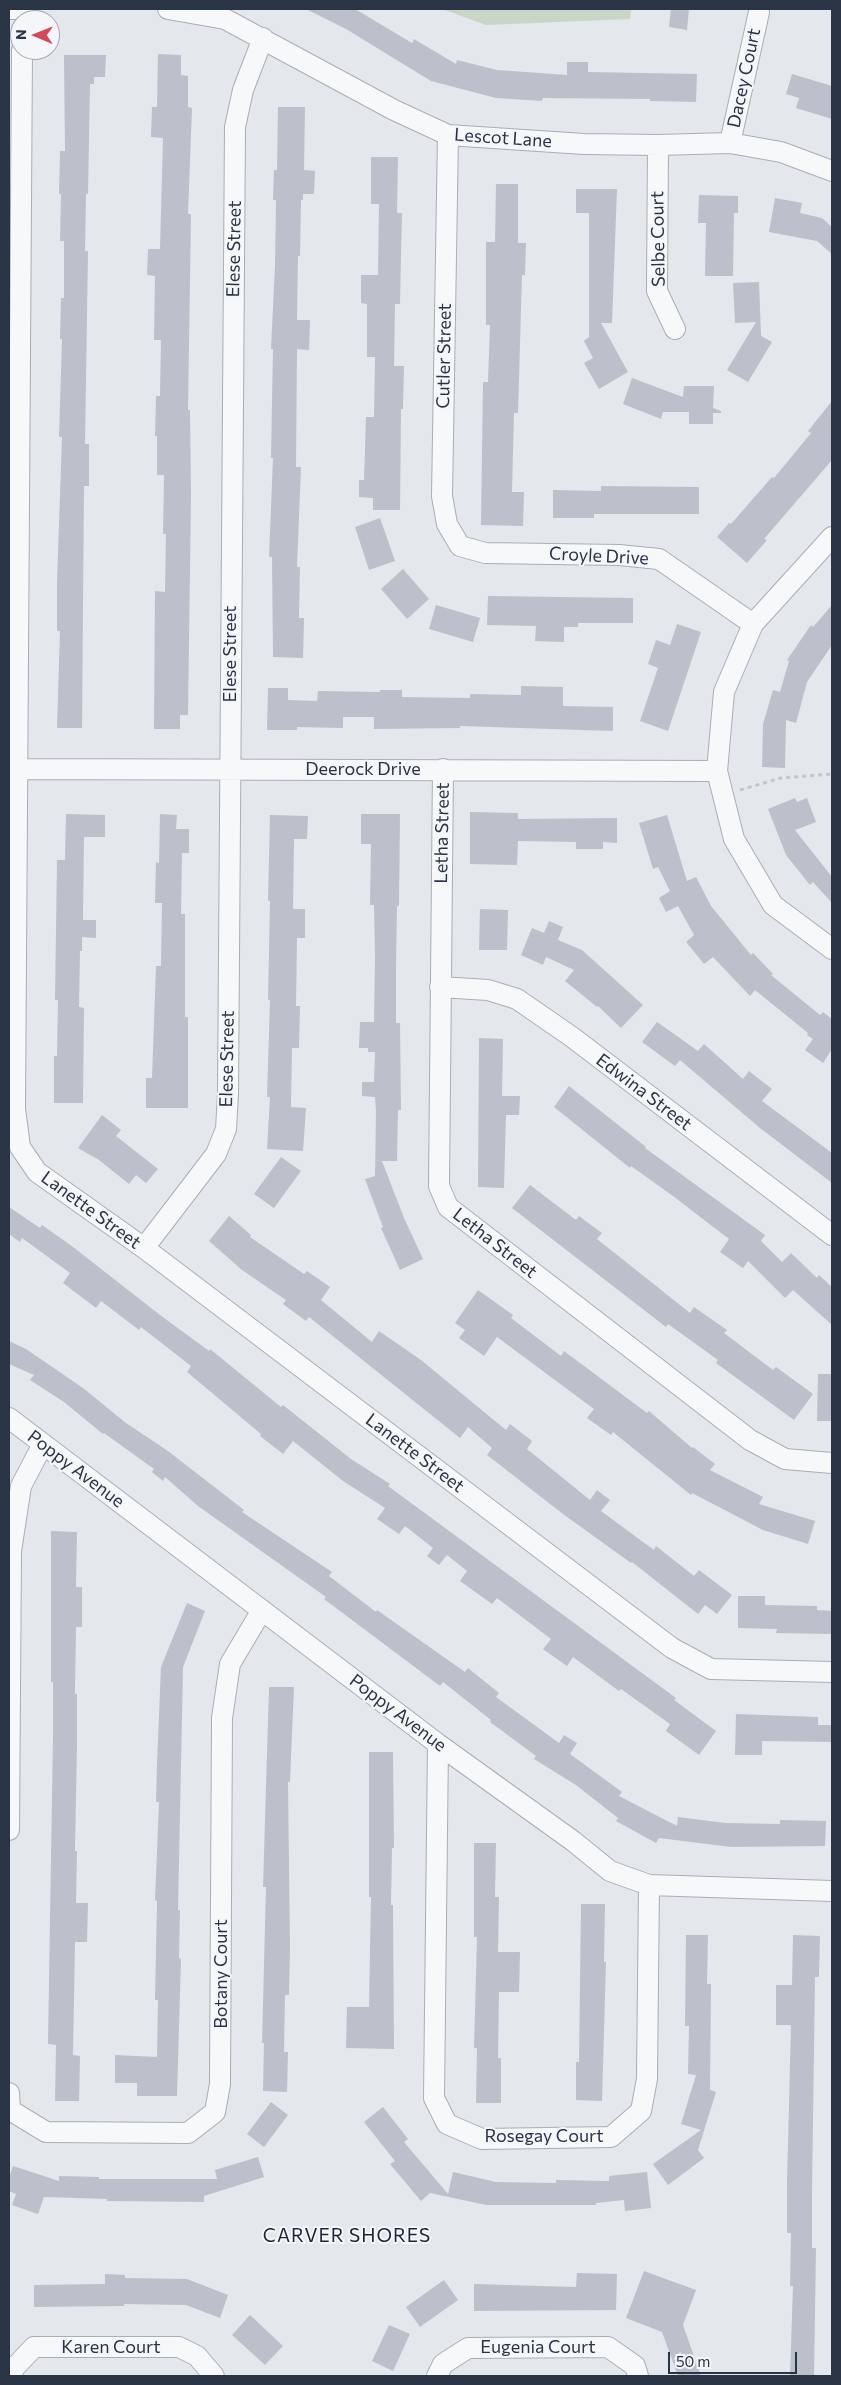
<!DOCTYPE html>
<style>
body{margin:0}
#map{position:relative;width:841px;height:2385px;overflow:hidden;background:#e4e7ec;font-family:Commissioner,sans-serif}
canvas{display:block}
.frame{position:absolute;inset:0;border:10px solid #2b3445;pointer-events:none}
.north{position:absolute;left:10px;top:10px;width:50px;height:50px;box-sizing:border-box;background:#f4f6f9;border:1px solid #a4a8b1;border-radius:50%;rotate:271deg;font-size:14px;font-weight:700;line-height:20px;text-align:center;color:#2b3445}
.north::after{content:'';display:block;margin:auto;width:18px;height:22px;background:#d1495b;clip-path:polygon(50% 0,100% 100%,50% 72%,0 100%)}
.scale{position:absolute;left:668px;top:2352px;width:129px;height:22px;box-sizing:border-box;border:2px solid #2b3445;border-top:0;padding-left:6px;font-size:15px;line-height:18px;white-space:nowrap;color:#2b3445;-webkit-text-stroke:4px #f4f6f9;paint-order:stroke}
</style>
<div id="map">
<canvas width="841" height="2385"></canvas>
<div class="frame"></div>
<div class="north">N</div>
<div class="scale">50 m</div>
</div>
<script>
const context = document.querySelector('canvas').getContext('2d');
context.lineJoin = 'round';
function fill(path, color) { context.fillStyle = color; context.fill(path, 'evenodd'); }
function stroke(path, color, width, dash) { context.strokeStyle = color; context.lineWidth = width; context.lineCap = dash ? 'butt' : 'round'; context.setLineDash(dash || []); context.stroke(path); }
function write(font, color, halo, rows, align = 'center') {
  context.font = font + ' Commissioner,sans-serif'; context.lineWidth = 4; context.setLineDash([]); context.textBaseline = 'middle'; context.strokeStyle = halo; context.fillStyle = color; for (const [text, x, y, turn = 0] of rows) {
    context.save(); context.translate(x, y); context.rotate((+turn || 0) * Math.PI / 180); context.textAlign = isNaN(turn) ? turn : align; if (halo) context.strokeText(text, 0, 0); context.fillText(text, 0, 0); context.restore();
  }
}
const green = new Path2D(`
 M442,9H631L630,19L486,25Z`);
const building = new Path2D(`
 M306,9H355L412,43L414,39L456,64L457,60L497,70L567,75V62H588V72L697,74L696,102L650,101V99L543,98L542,101L496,98L431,81L346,29Z
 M671,9H689L687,30L669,27Z
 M158,54L181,55V75L188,76V107L192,108L188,214H191L188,410H190L191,495L188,715H180V729H154L155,591L165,592L166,534H163L164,475H157V436H155L156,396H160L161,340H154L155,276L147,275L148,249H160L163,138L151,137L152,107H157Z
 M64,55H106L105,77H94V84H90L88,194H86L85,251H88L85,444H89V486H84L82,728H57L60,631H57V582L62,437H59L62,339H60L61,298H64V241H60L61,194H59L60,151H65Z
 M792,74L832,86V119L796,108L799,98L786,94Z
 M278,107H305L304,170L315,171L314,194H303V200H301L300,256H298L297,320H310L309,350L297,349L296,467H301L297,567H300L299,618H304L303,658L273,657L272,557H269L273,458H271L273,349H271L275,266L276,200H273L274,170H277Z
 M371,157H398L397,213H402L401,255L400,304H395L394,366H404L403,409H401L400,510H373V498L359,497V480H364L366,417H374L375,357H367V304L361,303V275H378L379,204H371Z
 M496,184H518V243H526L525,275H522L518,413H514L512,492H524L523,526L481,525L483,382H488L490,325H486V242H495Z
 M576,189H617L612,323H601L628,372L599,389L584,363L593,358L584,341L589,337V213H576Z
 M699,195L738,196V213H734L733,276H705L706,223H698Z
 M775,198L802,203L800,213L822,218L832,227V254L817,241L769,232Z
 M759,282L761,336L772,342L748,382L727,370L756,322L735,323L733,283Z
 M632,378L683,397L684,386H714L713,408L721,411V413H713V424H689V412H663L661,419L623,404Z
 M832,401V460L764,539L767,540L747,563L717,537L729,523L731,524L772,477L774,478L811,433L808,431Z
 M601,486L699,487V514H594V518H553V490L601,491Z
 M380,518L395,561L369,570L355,527Z
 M403,569L429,599L407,619L381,589Z
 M488,596L633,598V623H578V627H564V642L535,641L536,626L487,625Z
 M436,605L480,618L473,642L429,629Z
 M832,605V645L807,682L796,723L786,720L785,768L762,767L763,724L773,690L780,692L789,661L787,660L811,625L813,627Z
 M677,624L701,632L668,731L640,721L658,668L648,664L656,640L670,645Z
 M521,686L563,687V706L613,707V731L460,726V728L374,729V717H343V728L297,727V730H267L268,688H288V700L317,701L318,691L380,692V690H402V697L470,698V694L521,695Z
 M795,798L797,802L807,798L816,822L795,830L832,877V903L813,882L810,885L786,855L768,809Z
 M470,812L518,813V819L617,818V843L603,842V849H576V842L518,841L517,865L470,864Z
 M66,814L105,815V837H84L83,920H96V938L82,937V951H80L79,1007L84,1008L83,1103H54V1056H57L58,1000H55L57,860H65Z
 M160,814L177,815L176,829H189V853H182L181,914H185V1017H188V1108H146V1078H152L156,966H161L162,903H155L156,862L159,863Z
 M361,814H400L399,906H397L396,967V1023H400L401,1110H398L397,1161H382L404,1218L423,1259L400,1270L381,1228L383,1227L365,1179L375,1176L376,1110L375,1097L362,1096V1082H374L375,1052H368V1048H359L360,1022H374L375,957L374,905H370L371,844H361Z
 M270,815L308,816L307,839H294L293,909H305V938H297L296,1006H300L299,1048H292L291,1107L306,1108L303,1151L267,1149L270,1097H267L270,1000H268L270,901H268Z
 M667,815L687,881L696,877L711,906L751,955L753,953L773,974L771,975L820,1015L823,1012L832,1019V1049L823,1063L805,1050L813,1039L807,1035L808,1033L755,990L750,996L713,957L704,964L686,942L694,935L678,906L666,912L659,898L670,891L658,867L653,869L639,823Z
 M480,909L508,910L507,950H479Z
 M549,921L563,927L558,940L582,950L643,1005L621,1028L598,1006L597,1007L565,981L574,970L546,957L543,965L521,955L532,928L544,933Z
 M657,1022L698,1051L704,1044L743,1079L749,1071L772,1089L762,1101L832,1153V1183L760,1128L680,1060L675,1066L642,1042Z
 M479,1038L503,1039L502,1096H520L519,1115H506L504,1188L478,1187Z
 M569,1086L646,1147L645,1148L765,1235L761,1241L782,1262L791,1253L817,1278L819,1275L832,1287V1325L793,1290L785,1298L748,1261L743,1268L720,1252L729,1239L673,1196L631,1166L630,1168L554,1107Z
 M102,1115L121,1130L116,1136L158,1169L146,1183L136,1175L129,1184L99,1160L78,1148Z
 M281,1157L301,1171L274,1208L254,1194Z
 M530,1185L576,1220L579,1216L602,1233L597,1239L690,1313L694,1307L727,1330L724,1333L773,1370L776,1367L813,1394L794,1420L716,1363L718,1360L668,1324L666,1327L512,1208Z
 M9,1207L40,1228L42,1225L73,1247L160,1315L209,1351L210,1349L281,1407L283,1405L351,1459L390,1484L388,1486L676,1698L674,1700L716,1731L699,1755L666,1731L670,1724L621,1689L619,1691L573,1657L567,1666L543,1649L551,1639L497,1598L492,1604L460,1581L467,1571L447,1555L439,1565L427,1556L433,1548L405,1526L399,1534L377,1519L385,1508L343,1481L293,1441L283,1454L260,1436L261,1434L187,1372L191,1366L141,1327L139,1330L101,1301L96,1308L63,1283L70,1273L22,1238L20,1242L9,1234Z
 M229,1216L251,1235L250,1237L304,1274L307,1271L330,1287L321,1300L372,1342L379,1331L421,1360L506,1430L510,1424L532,1441L527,1449L590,1500L597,1490L610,1500L601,1511L654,1550L656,1546L694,1576L699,1570L732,1595L717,1614L705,1605L698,1614L632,1562L631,1563L563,1514L487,1455L492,1448L468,1427L460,1438L309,1317L306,1321L283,1304L286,1300L242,1270L209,1241Z
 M478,1290L513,1315L511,1318L561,1356L564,1351L647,1413L649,1411L692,1448L693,1447L715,1464L710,1470L763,1497L759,1504L815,1521L808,1544L763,1530L692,1493L691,1495L613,1432L611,1435L587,1418L594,1409L497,1337L484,1356L459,1338L465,1330L455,1323Z
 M9,1341L26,1349L83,1388L126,1423L168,1451L244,1510L242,1512L332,1572L329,1576L376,1612L377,1610L465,1672L468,1668L499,1693L496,1697L559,1743L564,1735L577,1743L570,1754L622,1792L619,1796L677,1826L678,1817L725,1823L780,1824V1820L826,1821L825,1846L731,1847L659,1838L656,1843L616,1821L618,1818L576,1785L534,1759L536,1756L490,1722L491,1720L443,1682L440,1686L324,1599L326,1597L198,1506L165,1477L163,1481L152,1472L154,1469L104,1433L103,1434L64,1402L30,1380L34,1375L9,1364Z
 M818,1374H832V1421H817Z
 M51,1531L77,1532L76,1587H82V1627H76L75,1694H77V1745L75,1851H77L76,1903H88L87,1942H75L73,2055L80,2056L79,2101H55L56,2045L48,2044L53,1734V1682H51Z
 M738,1596H765V1605L817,1606V1610L832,1611V1634L776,1633L777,1629L738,1628Z
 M187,1603L205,1611L183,1667L178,1910H180L179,1958L181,1959L177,2096H137V2083H115V2055L157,2057L158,2000H155L157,1901L155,1900L159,1802H156L157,1763L161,1667Z
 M269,1687H294L290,1782H288L290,1948L289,1995H285L284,2052H288L287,2092L263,2091L264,2043H262L266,1887H263Z
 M736,1714L818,1717V1725H832V1742L762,1741V1755H735Z
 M369,1752H393L394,1848H392L391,1905H393L394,2049L346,2048L347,2007H369L371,1897H369Z
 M474,1843H496L495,1897H499L498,1952H520L519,1992H499L498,2058H501V2103H476L477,2048H474L477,1937H474Z
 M581,1904H605L604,1962H606L602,2101L576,2100V2062H579Z
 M686,1935H708L707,1984H711L710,2090L716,2092L698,2150L704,2158L668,2185L653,2164L701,2130L681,2124L696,2075L688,2074L689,2026H685Z
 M793,1935L820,1936L819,1977H815L812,2192V2248H816L814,2376H790L793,2286H790L791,2233H787V2182L791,2025H776V1985H792Z
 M271,2102L288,2115L264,2147L247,2134Z
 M383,2107L408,2139L404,2142L448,2194L453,2172L496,2182L556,2183V2180L609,2181V2176L647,2172L651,2208L625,2211L624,2200L596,2203V2205H486L430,2193L421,2201L390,2164L395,2161L364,2122Z
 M258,2157L264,2177L204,2196V2202L107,2201V2199L44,2197L38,2214L12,2205L16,2194L9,2191V2178L13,2166L59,2181V2176L99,2177V2179H217L215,2170Z
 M644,2271L696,2290L683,2325L701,2376H678L662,2332L626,2318Z
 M577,2273L617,2274L616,2310L474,2311V2284L576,2287Z
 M105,2274L125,2275V2278L187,2279L228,2295L220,2318L186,2305L124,2304V2306L34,2307V2285L105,2284Z
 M444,2280L458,2300L420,2327L406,2307Z
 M250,2315L283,2346L265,2365L232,2335Z
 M389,2325L410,2334L393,2371L372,2361Z`);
const path = new Path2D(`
 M740,790L781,778L832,774`);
const street = new Path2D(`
 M9,9H27
 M168,9L225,19L394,110L448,135L584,144L658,145L730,143L781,152L832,171
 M22,50L15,1109L20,1147L37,1172L144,1248L672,1648L711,1669L832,1672
 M448,135L442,496L447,524L460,546L485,553L619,555L659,559L753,624
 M730,143L759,12
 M658,145L657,291L675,329
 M832,537L753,624L724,692L717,771L734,839L773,905L832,949
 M9,769L717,771
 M443,769L439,1186L448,1207L750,1440L785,1459L832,1463
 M440,987L488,990L517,999L572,1037L832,1235
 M144,1248L216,1154L226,1129L228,1094L235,127L243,90L263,38
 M9,1418L438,1744L573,1841L610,1871L649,1885L832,1891
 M438,1744L434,2098L447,2124L482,2139L611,2137L641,2111L647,2079L649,1885
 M9,1830L11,1551L21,1486L43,1444
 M9,2093L10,2110L46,2132L188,2133L215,2112L220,2084L222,1718L230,1664L262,1610
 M12,2376L14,2368L34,2347H179L197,2356L214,2376
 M437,2376L443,2364L468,2348L608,2347L635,2366L638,2376`);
const streetNames = [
 ["Dacey Court",744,78,-78],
 ["Lescot Lane",503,138,4],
 ["Selbe Court",658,239,-91],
 ["Elese Street",234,249,-89],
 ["Cutler Street",444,356,-89],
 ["Croyle Drive",599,556,3],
 ["Elese Street",230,654,-90],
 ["Deerock Drive",363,769],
 ["Letha Street",442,833,-89],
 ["Elese Street",227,1059,-89],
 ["Edwina Street",644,1092,37],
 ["Lanette Street",91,1210,36],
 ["Letha Street",495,1243,38],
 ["Lanette Street",415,1453,37],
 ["Poppy Avenue",76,1469,37],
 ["Poppy Avenue",398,1713,37],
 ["Botany Court",221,1974,-90],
 ["Rosegay Court",544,2136],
 ["Karen Court",111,2347],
 ["Eugenia Court",538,2347]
];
const neighbourhoodNames = [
 ["CARVER SHORES",347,2236]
];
fill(green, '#c9d6c5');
fill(building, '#bbc0ca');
stroke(street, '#a9aeb7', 22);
stroke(path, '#c2c5cb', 3, [4, 4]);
stroke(street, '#f7f8fa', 20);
write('18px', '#2b3445', '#f4f6f9', streetNames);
context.letterSpacing = '1px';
write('19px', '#1d2536', '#f4f6f9', neighbourhoodNames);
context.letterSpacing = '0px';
</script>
